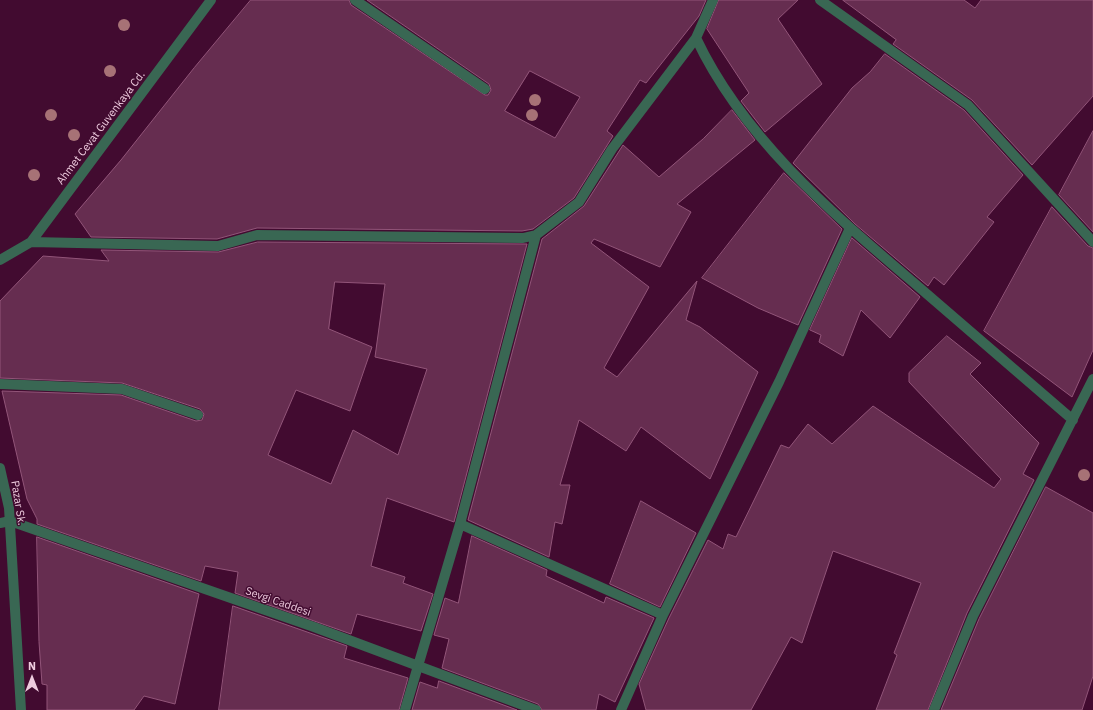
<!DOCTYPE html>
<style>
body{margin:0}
#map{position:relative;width:1093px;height:710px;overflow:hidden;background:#420b30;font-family:"IBM Plex Sans",sans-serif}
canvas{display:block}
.north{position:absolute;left:12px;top:658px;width:40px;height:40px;-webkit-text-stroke:3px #420b30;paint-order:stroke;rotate:0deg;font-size:11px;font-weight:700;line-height:16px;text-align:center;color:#eecbde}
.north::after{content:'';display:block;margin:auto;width:14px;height:18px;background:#eecbde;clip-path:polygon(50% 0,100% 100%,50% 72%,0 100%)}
</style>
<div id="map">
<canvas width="1093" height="710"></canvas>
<div class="north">N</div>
</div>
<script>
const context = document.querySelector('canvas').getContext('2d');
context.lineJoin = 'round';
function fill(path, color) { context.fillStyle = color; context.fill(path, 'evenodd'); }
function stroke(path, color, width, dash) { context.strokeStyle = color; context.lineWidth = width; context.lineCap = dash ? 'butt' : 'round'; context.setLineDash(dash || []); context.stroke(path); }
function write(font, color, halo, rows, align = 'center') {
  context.font = font + ' "IBM Plex Sans",sans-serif'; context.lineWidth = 3; context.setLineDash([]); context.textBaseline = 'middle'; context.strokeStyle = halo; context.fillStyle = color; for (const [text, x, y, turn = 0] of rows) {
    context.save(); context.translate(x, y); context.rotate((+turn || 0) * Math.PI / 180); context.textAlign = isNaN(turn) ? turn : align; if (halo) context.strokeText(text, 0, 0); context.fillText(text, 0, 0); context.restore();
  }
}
const building = new Path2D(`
 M251,0H349L351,5L485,95H488L491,90L489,84L367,0H706L699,16L646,83L640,80L607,131L613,136L574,198L533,229L522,231L257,228L217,239L91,237L75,214L121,160L194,68ZM530,71L580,97L555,138L505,111Z
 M719,0H798L778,19L822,84L765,132L741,101L749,93L707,29Z
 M843,0H964L975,8L981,0H1093V96L1032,165L972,100L893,44L896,40Z
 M885,54L964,110L1023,175L987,217L994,222L944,285L934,277L928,286L855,224L793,163L852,88L870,72Z
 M732,110L755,140L677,204L691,212L660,267L594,239L591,243L649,287L604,368L617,377L697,281L686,320L700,327L758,372L710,479L641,427L626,451L579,420L560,485H570L562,524L555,522L549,557L468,520L542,239L584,206L623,145L659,177L703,139Z
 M1093,131V232L1059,195Z
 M784,173L842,229L798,325L758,308L702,278Z
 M1052,207L1088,246L1093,248V350L1072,397L984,331Z
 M852,238L920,297L890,338L861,310L843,356L819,342L821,335L810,330Z
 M258,242L527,244L454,522L387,498L371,566L405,577L403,583L433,594L421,631L357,614L351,634L235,593L238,572L205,566L201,581L37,524V519L27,499L2,391L121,395L196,421L202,420L204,414L200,409L122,383L0,378V301L43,256L109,261L101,250L218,252ZM335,282L385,284L375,357L427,369L398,455L353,430L331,484L268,455L296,390L350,411L372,347L329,329Z
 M947,336L981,363L970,374L1039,443L1023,474L1034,480L967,613L928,710H876L897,655L894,653L921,583L833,551L802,643L791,637L751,710H646L639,684L669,618L708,540L723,549L728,534L736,537L781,445L789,448L808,424L832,444L873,406L994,488L1001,479L909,382V373Z
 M1046,487L1093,513V676L1082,710H941L979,619Z
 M641,501L696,533L660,607L610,584Z
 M472,536L547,570L546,576L604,603L606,597L654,618L615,702L599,694L596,710H542L538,704L442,668L449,639L434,635L445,598L458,603Z
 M37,537L199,594L175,704L144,696L134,710H47V685L42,684L39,642Z
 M233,606L347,646L344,658L408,678L399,710H219Z
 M439,681L517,710H412L420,682L437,688Z`);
const pedestrian = new Path2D(`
 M0,384L122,389L198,415`);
const minor = new Path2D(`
 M355,0L485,89
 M820,0L968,105L1093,242
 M696,38C743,138 831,212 913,282C966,328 1020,374 1073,420
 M31,242L218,246L257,235L523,238L536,235L579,202L612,149L696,38L713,0
 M0,260L31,242L211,0
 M0,468L9,508L21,710
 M0,523L10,521L314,627L536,710
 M460,524L663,615
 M405,710L460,524L536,235
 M621,710L663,615L779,382L850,228
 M934,710L973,616L1093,379`);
const trees = [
 [124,25],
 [110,71],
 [535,100],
 [51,115],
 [532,115],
 [74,135],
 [34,175],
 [1084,475]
];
const streetNames = [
 ["Ahmet Cevat Guvenkaya Cd.",101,128,-53],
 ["Pazar Sk.",18,503,81],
 ["Sevgi Caddesi",278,602,19]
];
fill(building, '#662d50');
stroke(building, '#925579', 1);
stroke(pedestrian, '#396753', 10);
stroke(minor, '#396753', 10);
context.fillStyle = '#a77276';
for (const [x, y] of trees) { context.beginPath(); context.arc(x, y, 6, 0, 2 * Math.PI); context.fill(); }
write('11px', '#eecbde', '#420b30', streetNames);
</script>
